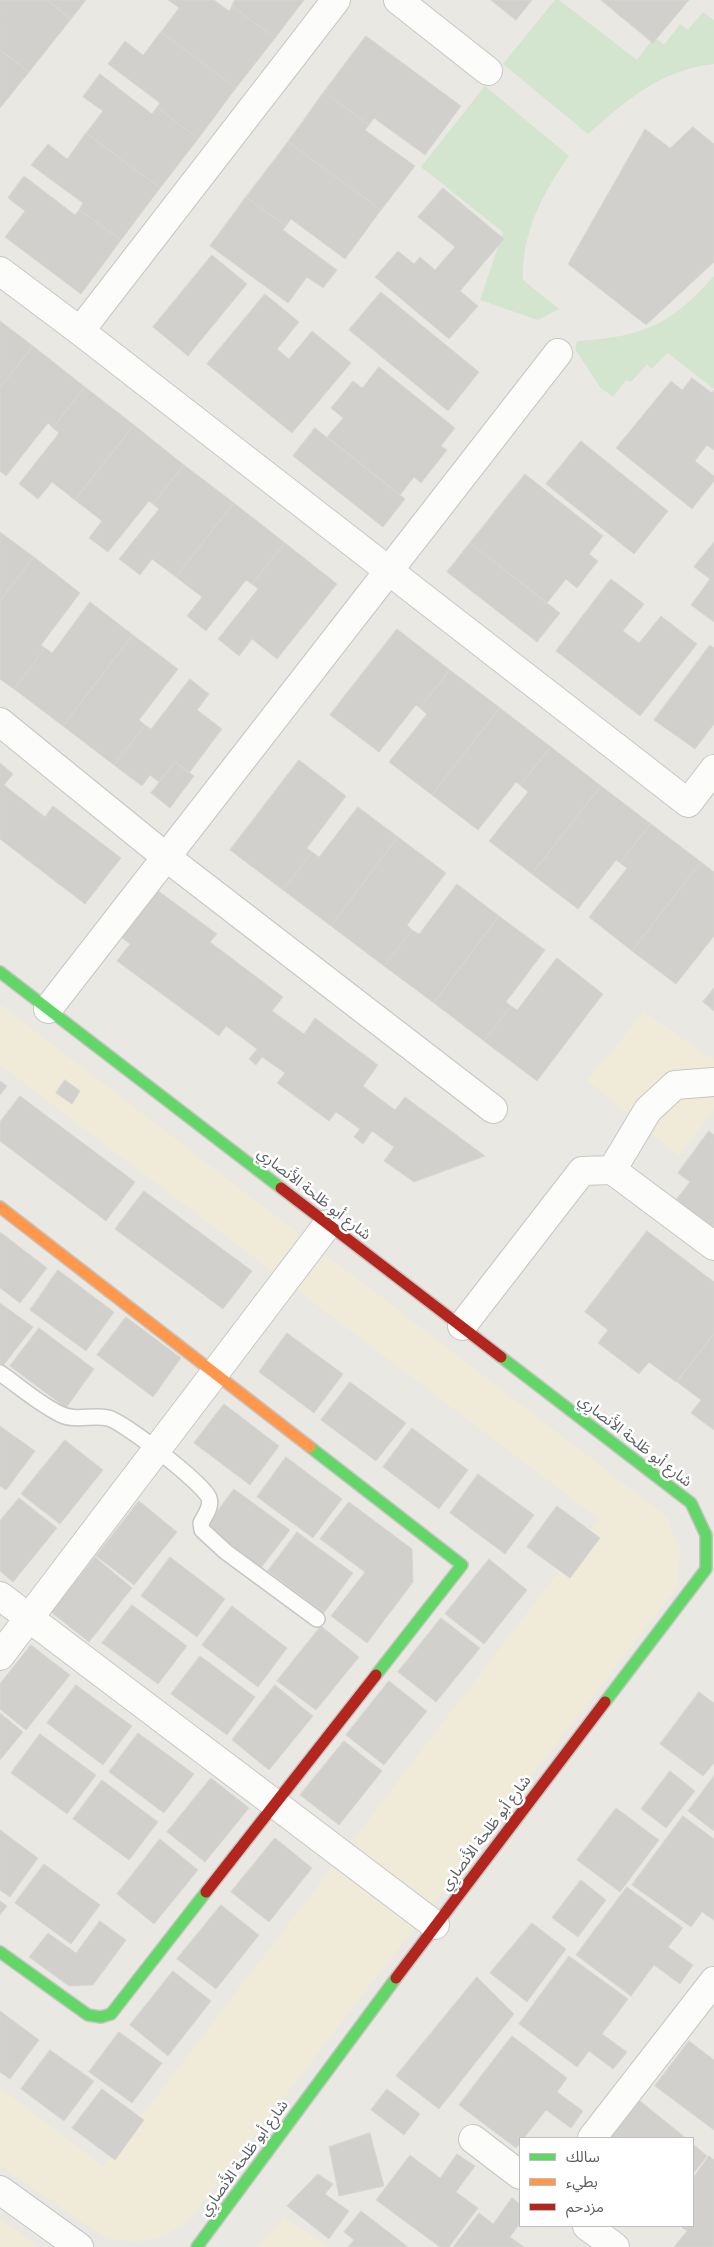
<!DOCTYPE html>
<meta charset="utf-8">
<style>
body{margin:0}
#map{position:relative;width:714px;height:2247px;overflow:hidden;background:#e9e8e3;font-family:Mulish,"Noto Sans Arabic",sans-serif}
canvas{display:block}
.legend{position:absolute;left:519px;top:2137px;width:175px;height:90px;box-sizing:border-box;background:#fff;border:1px solid #bdbec0;margin:0;padding:6px 9px;list-style:none;font-size:15px;color:#5a5d61}
.legend li{display:flex;align-items:center;gap:10px;height:25px}
.legend b{width:25px;border:1px solid #bdbec0}
</style>
<div id="map">
<canvas width="714" height="2247"></canvas>
<ul class="legend">
<li><b style="height:6px;background:#63d668"></b>سالك</li>
<li><b style="height:6px;background:#ff974d"></b>بطيء</li>
<li><b style="height:6px;background:#b3261e"></b>مزدحم</li>
</ul>
</div>
<script>
const context = document.querySelector('canvas').getContext('2d');
context.lineJoin = 'round';
function fill(path, color) { context.fillStyle = color; context.fill(path, 'evenodd'); }
function stroke(path, color, width, dash) { context.strokeStyle = color; context.lineWidth = width; context.lineCap = dash ? 'butt' : 'round'; context.setLineDash(dash || []); context.stroke(path); }
function write(font, color, halo, rows, align = 'center') {
  context.font = font + ' Mulish,"Noto Sans Arabic",sans-serif'; context.lineWidth = 5; context.setLineDash([]); context.textBaseline = 'middle'; context.strokeStyle = halo; context.fillStyle = color; for (const [text, x, y, turn = 0] of rows) {
    context.save(); context.translate(x, y); context.rotate((+turn || 0) * Math.PI / 180); context.textAlign = isNaN(turn) ? turn : align; if (halo) context.strokeText(text, 0, 0); context.fillText(text, 0, 0); context.restore();
  }
}
const green = new Path2D(`
 M555,0H559L637,60L654,37L664,45L680,24L688,30L703,12L714,20V64C660,70 627,100 588,134L503,64Z
 M485,86L569,156C543,192 521,234 523,280L559,309L538,320L480,300L503,232L421,167Z
 M714,276V389L668,353L651,369L647,364L631,382L626,380L613,397L600,387L575,349L577,341C642,337 670,326 714,276Z`);
const sand = new Path2D(`
 M0,1004L666,1516L680,1549L678,1586L187,2223L161,2237L136,2242L107,2239L0,2166V2088L103,2166L599,1519L0,1065Z
 M644,1012L714,1060V1110L679,1156L587,1080Z
 M284,2217L329,2247H258Z
 M0,2219L39,2247H0Z`);
const building = new Path2D(`
 M0,0H48L71,19L29,72L0,50Z
 M48,0H86L71,19Z
 M168,0H214L229,11L232,6L275,38L236,88L161,32L179,8Z
 M235,0H304L275,38L232,6Z
 M491,0H532L516,20Z
 M601,0H689L653,43Z
 M161,32L236,88L198,139L157,107L160,103L108,64L125,41L143,55Z
 M366,36L461,106L425,155L374,118L369,125L324,92Z
 M0,50L29,72L0,108Z
 M100,74L152,114L157,107L198,139L160,188L86,133L103,111L83,97Z
 M324,92L369,125L365,130L415,166L381,210L288,142Z
 M693,127L714,144V262L646,325L568,264L645,129L670,148Z
 M86,133L160,188L121,240L79,210L83,203L31,165L48,144L67,159Z
 M288,142L381,210L345,259L291,219L286,226L246,197Z
 M24,176L75,215L79,210L121,240L81,294L5,237L25,211L8,198Z
 M443,188L504,239L460,291L478,306L449,339L375,277L398,251L414,264L420,257L435,270L455,247L418,217Z
 M246,197L286,226L283,230L337,270L323,288L307,277L288,303L210,246Z
 M212,255L247,284L188,356L153,327Z
 M381,292L479,372L448,411L349,330Z
 M265,294L299,322L277,349L289,359L312,331L351,363L292,433L207,364Z
 M0,321L33,346L0,388Z
 M33,346L85,387L53,428L48,423L6,476L0,471V388Z
 M379,367L455,428L441,446L447,450L421,483L414,477L400,495L327,437L343,418L331,408L353,381L362,388Z
 M692,378L712,393L714,390V450L707,445L695,461L714,476V481L692,509L616,448L671,381L682,390Z
 M85,387L134,425L75,500L52,482L38,499L19,484L59,433L53,428Z
 M134,425L184,465L153,504L149,501L108,552L89,538L102,521L75,500Z
 M315,428L405,499L383,527L293,456Z
 M581,441L668,511L634,554L546,484Z
 M184,465L234,503L176,577L152,559L140,575L119,559L159,509L153,504Z
 M525,474L603,536L589,554L598,561L577,588L566,579L547,603L470,543Z
 M234,503L285,543L252,584L246,580L206,631L187,616L202,597L176,577Z
 M0,532L34,557L0,601Z
 M714,542V622L691,605L710,579L694,567Z
 M285,543L337,584L277,659L252,639L239,656L218,639L258,589L252,584Z
 M470,543L560,613L537,642L447,572Z
 M34,557L80,593L41,645L45,648L14,689L0,679V601Z
 M611,579L644,604L623,631L639,643L661,616L697,644L640,716L556,651Z
 M90,602L133,635L63,726L14,689L45,648L52,653Z
 M397,629L450,670L420,708L416,705L379,752L330,715Z
 M133,635L178,669L139,720L145,725L114,765L63,726Z
 M710,645L714,648V724L695,749L654,720Z
 M450,670L500,708L432,795L389,762L427,714L420,708Z
 M190,679L209,694L197,710L222,729L189,773L175,762L159,782L150,775L142,786L114,765L145,725L151,729Z
 M500,708L551,747L520,785L516,782L478,830L432,795Z
 M551,747L601,786L532,874L489,841L528,792L520,785Z
 M299,760L346,796L307,848L312,852L283,890L230,850Z
 M175,762L194,776L170,808L151,793Z
 M0,763L13,774L4,785L45,817L53,806L121,858L85,904L0,839Z
 M601,786L651,824L620,863L616,860L578,909L532,874Z
 M358,807L398,837L331,926L283,890L312,852L319,857Z
 M651,824L701,862L632,951L589,917L627,868L620,863Z
 M398,837L446,873L407,925L412,930L384,966L331,926Z
 M701,862L714,872V936L676,984L632,951Z
 M457,884L499,916L434,1003L384,966L412,930L419,934Z
 M157,890L217,934L210,942L283,997L272,1011L304,1034L315,1018L378,1065L363,1086L395,1110L405,1097L485,1156L414,1182L384,1161L394,1147L372,1131L363,1144L354,1137L360,1129L336,1112L329,1121L277,1083L285,1073L262,1057L256,1065L249,1059L257,1049L226,1026L219,1036L117,961L130,944L121,937Z
 M499,916L545,950L506,1002L511,1006L484,1041L434,1003Z
 M557,958L603,994L537,1081L484,1041L511,1006L517,1010Z
 M714,988V1011L703,1002Z
 M65,1080L80,1091L72,1104L56,1093Z
 M0,1081L7,1086L0,1095Z
 M20,1096L135,1182L106,1221L0,1141V1122Z
 M709,1131L714,1135V1230L675,1201L690,1182L678,1173Z
 M144,1191L252,1271L223,1309L115,1229Z
 M647,1231L714,1282V1334L676,1382L649,1362L639,1374L598,1343L608,1330L585,1312Z
 M0,1232L47,1268L20,1303L0,1288Z
 M58,1270L114,1312L86,1351L30,1310Z
 M0,1303L33,1327L3,1366L0,1363Z
 M126,1317L181,1358L153,1397L97,1355Z
 M39,1328L94,1369L66,1408L10,1366Z
 M287,1333L343,1374L314,1413L259,1372Z
 M714,1334V1430L691,1413L701,1400L677,1382Z
 M350,1382L406,1423L376,1461L321,1420Z
 M224,1404L279,1446L250,1485L194,1443Z
 M0,1426L35,1451L6,1490L0,1486Z
 M412,1428L468,1470L439,1509L383,1467Z
 M65,1440L103,1470L60,1524L21,1494Z
 M286,1457L342,1499L313,1538L257,1497Z
 M478,1474L534,1515L505,1554L450,1513Z
 M234,1489L290,1530L260,1569L205,1528Z
 M19,1498L57,1528L13,1582L0,1571V1521Z
 M139,1501L177,1532L134,1585L96,1556Z
 M349,1502L412,1549L413,1582L367,1643L331,1616L365,1572L320,1539Z
 M557,1506L600,1538L570,1578L527,1547Z
 M297,1532L353,1573L324,1613L268,1571Z
 M95,1557L132,1588L89,1642L51,1612Z
 M170,1557L225,1599L197,1637L141,1596Z
 M489,1559L527,1590L484,1644L445,1614Z
 M132,1605L187,1646L158,1684L102,1643Z
 M232,1606L287,1648L258,1687L202,1645Z
 M441,1618L480,1648L436,1702L398,1672Z
 M321,1626L359,1657L316,1710L277,1681Z
 M31,1645L70,1675L26,1730L0,1709V1684Z
 M200,1656L255,1697L227,1735L171,1694Z
 M389,1681L427,1711L384,1765L346,1735Z
 M76,1685L132,1726L103,1765L47,1723Z
 M275,1685L313,1716L269,1770L232,1740Z
 M699,1692L714,1703V1763L703,1776L660,1744Z
 M0,1713L23,1732L0,1760Z
 M138,1733L194,1774L164,1813L109,1772Z
 M40,1734L96,1775L67,1814L11,1773Z
 M344,1741L382,1771L339,1825L300,1795Z
 M670,1771L695,1791L666,1828L641,1809Z
 M714,1776V1831L688,1811Z
 M211,1778L249,1808L205,1862L167,1832Z
 M102,1780L158,1822L129,1860L73,1819Z
 M616,1808L659,1840L620,1892L577,1860Z
 M683,1816L714,1839V1920L702,1912L691,1927L632,1885Z
 M0,1830L38,1858L10,1897L0,1890Z
 M275,1838L312,1868L269,1922L231,1892Z
 M160,1839L198,1870L154,1924L117,1894Z
 M44,1864L100,1905L71,1944L15,1903Z
 M581,1880L606,1900L578,1937L552,1918Z
 M627,1887L683,1928L668,1947L693,1965L680,1984L654,1965L631,1996L576,1955Z
 M0,1901L7,1906L0,1915Z
 M221,1905L259,1935L216,1989L177,1959Z
 M100,1921L126,1940L93,1985L69,1986L29,1957L48,1933L76,1953Z
 M532,1923L566,1949L527,2002L490,1973Z
 M569,1956L628,1999L602,2034L627,2052L613,2069L589,2051L577,2067L519,2024Z
 M173,1971L211,2001L168,2056L130,2025Z
 M477,1977L514,2014L439,2109L396,2076Z
 M0,2011L39,2040L10,2079L0,2072Z
 M119,2032L162,2063L132,2103L89,2072Z
 M512,2036L567,2078L557,2092L583,2111L571,2128L546,2110L524,2138H520V2143L516,2148L459,2105Z
 M689,2041L714,2060V2130L655,2086Z
 M50,2050L94,2081L64,2121L21,2089Z
 M102,2089L144,2120L115,2160L72,2128Z
 M387,2089L420,2114L404,2135L371,2110Z
 M640,2101L686,2138H610Z
 M370,2133L384,2186L339,2196L329,2147Z
 M693,2144L707,2156L693,2174Z
 M457,2154L475,2166L456,2192L478,2208L449,2247H440L376,2200L410,2155L440,2178Z
 M709,2156L714,2160V2247H674L687,2231L680,2226H693V2178Z
 M318,2174L333,2184L325,2194L349,2211L329,2239L287,2206Z
 M512,2198L520,2204V2223L510,2237L524,2247H453L479,2213L493,2224Z
 M361,2211L408,2247H348L354,2240L344,2232Z`);
const lane = new Path2D(`
 M0,1373C19,1386 39,1404 60,1414C76,1422 92,1414 108,1418C124,1422 204,1484 209,1498C212,1507 205,1515 201,1523L202,1530L226,1552L317,1619`);
const street = new Path2D(`
 M398,0L488,71
 M0,271L80,331L688,803L714,769
 M80,331L336,0
 M0,722L166,857L493,1109
 M48,1009L558,353
 M612,1170L648,1110L675,1085L714,1082
 M462,1326L582,1171L612,1170L714,1246
 M0,1596L435,1925
 M0,1656L328,1224
 M592,2138L714,1981
 M473,2139L520,2175
 M0,2190L79,2247
 M587,2226L615,2247`);
const fast = new Path2D(`
 M0,972L281,1188
 M501,1357L691,1503L706,1535V1569L605,1702
 M310,1447L462,1565L376,1675
 M0,1952L88,2015L101,2017L111,2014L206,1892
 M197,2247L396,1978`);
const slow = new Path2D(`
 M0,1207L310,1447`);
const jam = new Path2D(`
 M281,1188L501,1357
 M206,1892L376,1675
 M396,1978L605,1702`);
const streetNames = [
 ["شارع أبو طَلحة الأَنصارِي",314,1194,38],
 ["شارع أبو طَلحة الأَنصارِي",635,1441,38],
 ["شارع أبو طَلحة الأَنصارِي",486,1833,-53],
 ["شارع أبو طَلحة الأَنصارِي",244,2158,-54]
];
fill(green, '#d3e4cf');
fill(sand, '#f0ead9');
fill(building, '#d1d0cd');
stroke(building, '#d8d6d2', 1);
stroke(lane, '#c6c6c6', 18);
stroke(street, '#c6c6c6', 30);
stroke(fast, '#c5c5c3', 14);
stroke(slow, '#c5c5c3', 14);
stroke(jam, '#c5c5c3', 14);
stroke(lane, '#fcfcfb', 15);
stroke(street, '#fcfcfb', 28);
stroke(fast, '#63d668', 11);
stroke(slow, '#ff974d', 11);
stroke(jam, '#b3261e', 11);
write('15px', '#5a5d61', '#fff', streetNames);
</script>
